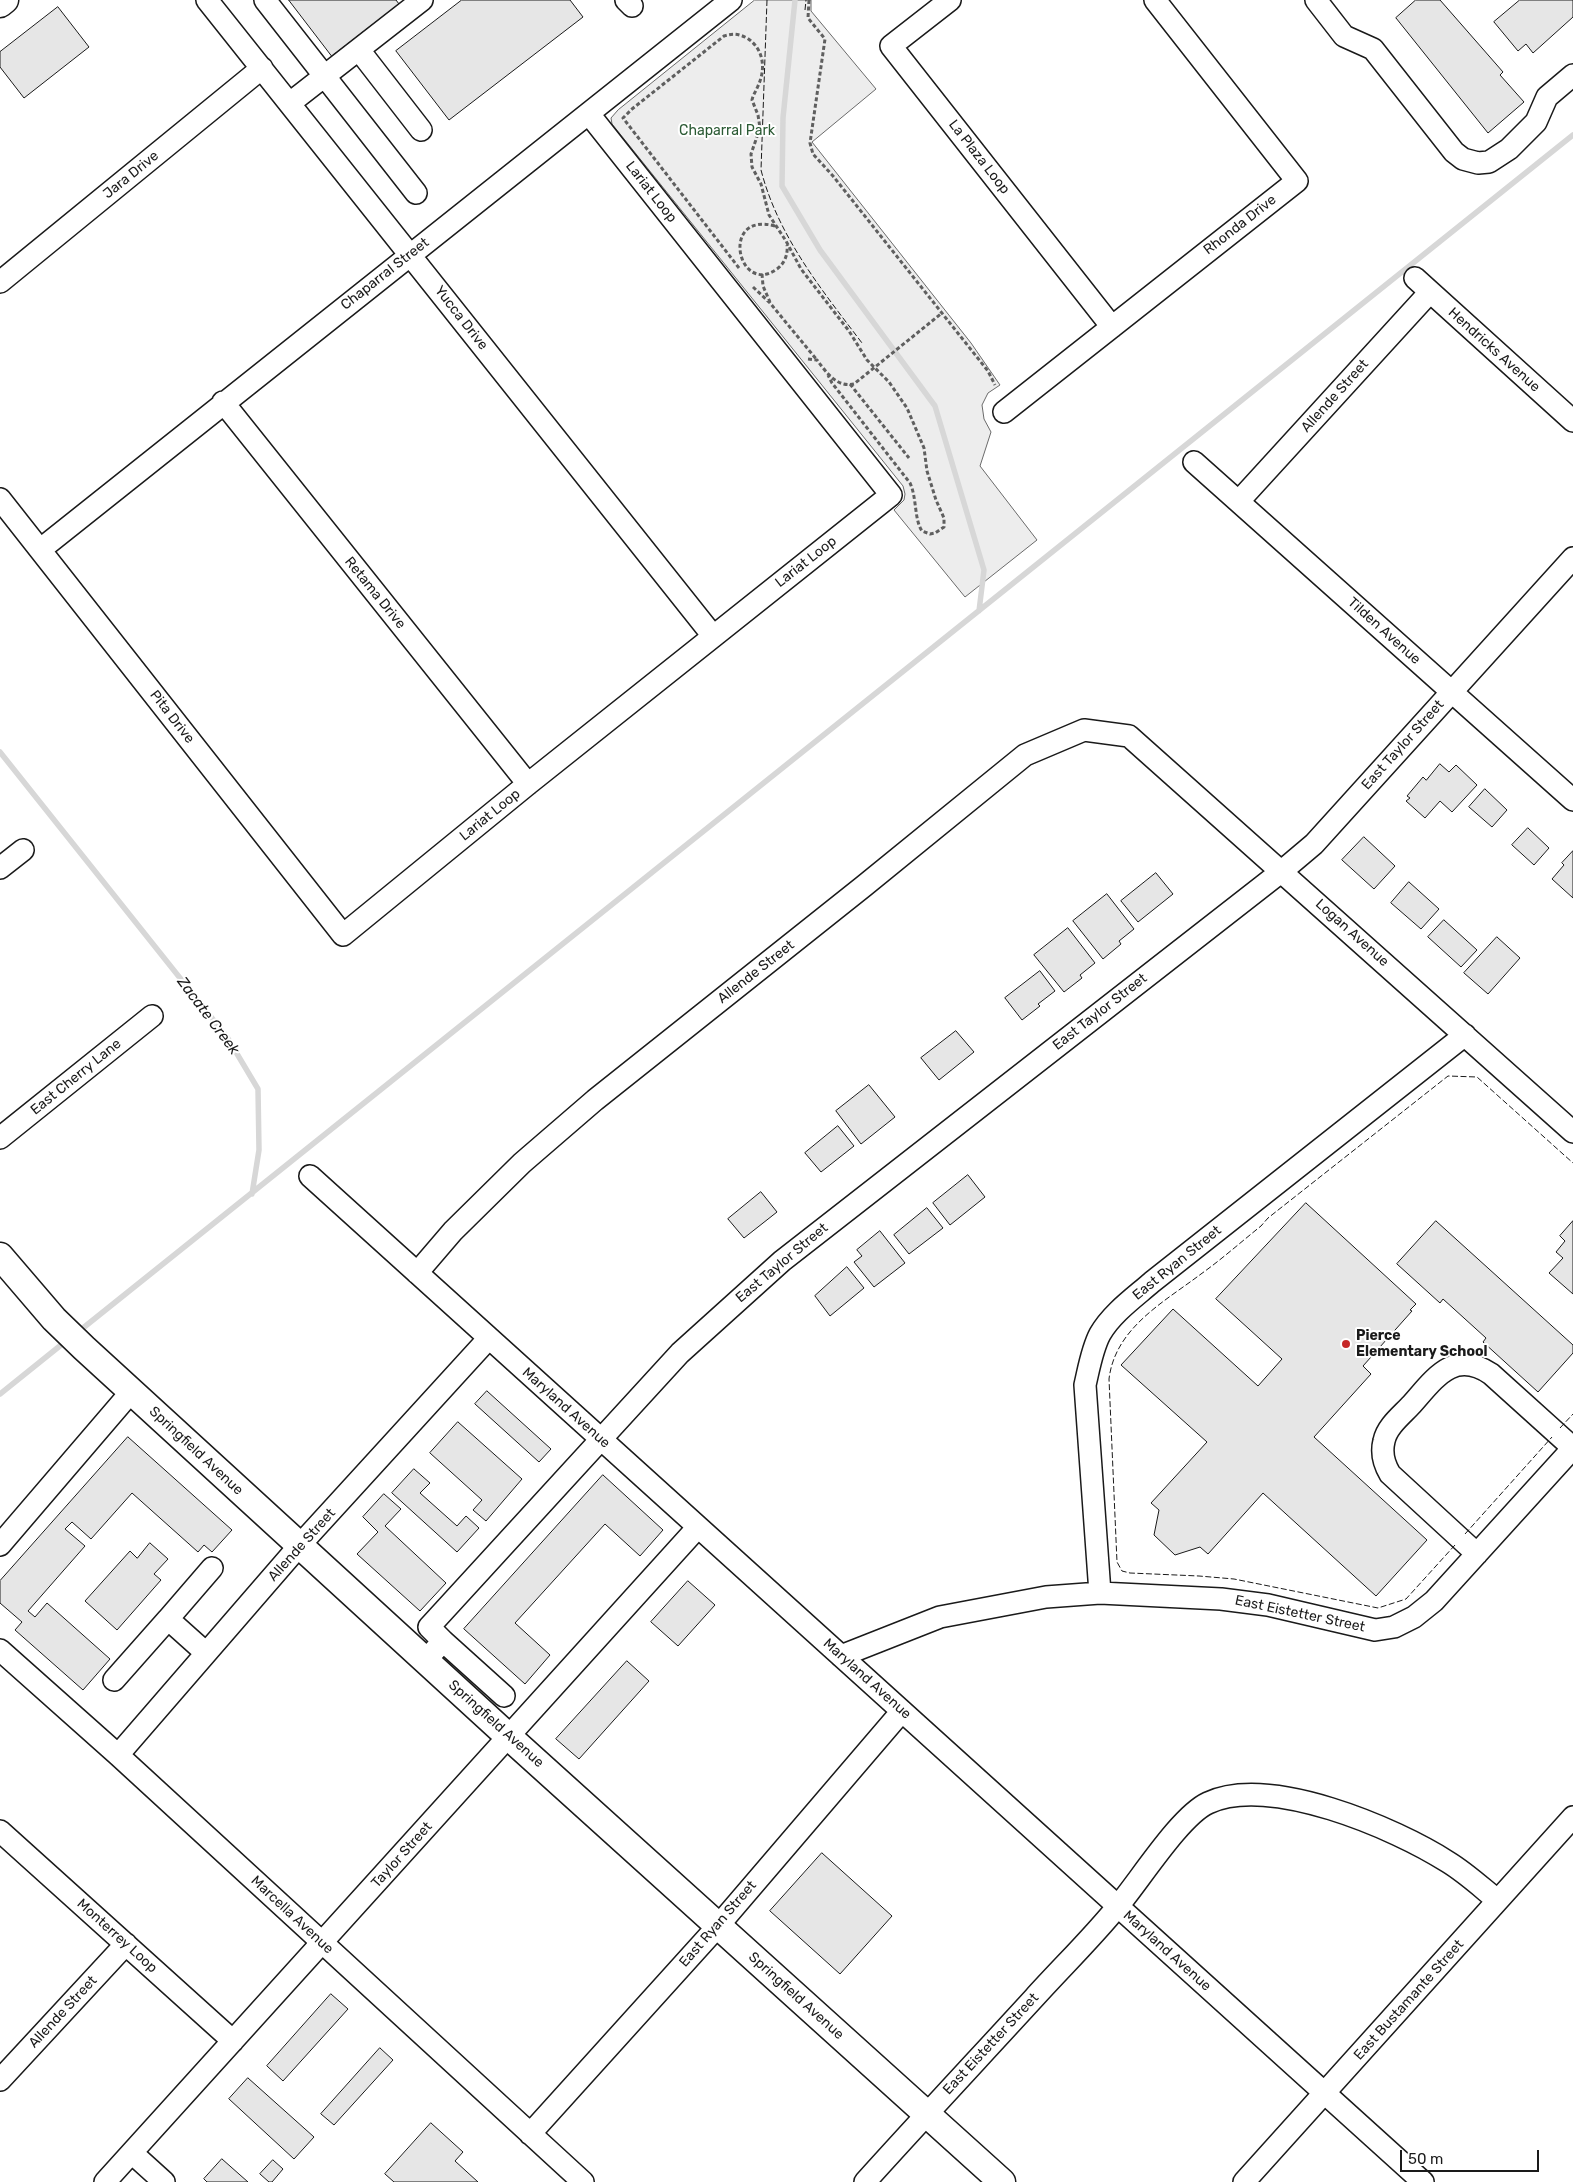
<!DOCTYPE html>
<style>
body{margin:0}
#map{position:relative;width:1573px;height:2182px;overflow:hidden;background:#fff;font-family:Rubik,sans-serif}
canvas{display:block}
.scale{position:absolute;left:1400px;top:2150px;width:139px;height:22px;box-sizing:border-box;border:2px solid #1a1a1a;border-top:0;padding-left:6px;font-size:15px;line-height:18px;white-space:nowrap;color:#1a1a1a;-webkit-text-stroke:4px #fff;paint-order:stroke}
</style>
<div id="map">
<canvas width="1573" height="2182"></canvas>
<div class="scale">50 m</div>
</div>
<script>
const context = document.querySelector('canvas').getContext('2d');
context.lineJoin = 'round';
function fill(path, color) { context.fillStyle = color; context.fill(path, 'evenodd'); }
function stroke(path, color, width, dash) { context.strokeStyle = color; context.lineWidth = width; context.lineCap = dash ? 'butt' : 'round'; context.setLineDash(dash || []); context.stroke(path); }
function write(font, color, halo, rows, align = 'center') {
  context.font = font + ' Rubik,sans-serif'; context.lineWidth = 4; context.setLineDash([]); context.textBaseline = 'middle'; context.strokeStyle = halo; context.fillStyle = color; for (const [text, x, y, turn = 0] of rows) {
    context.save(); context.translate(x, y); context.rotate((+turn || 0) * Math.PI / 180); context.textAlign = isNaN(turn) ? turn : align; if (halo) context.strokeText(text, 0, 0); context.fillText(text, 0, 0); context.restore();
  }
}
const built = new Path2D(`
 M755,0H811V11L876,89L812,142L971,343L1000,385L988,393L982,405L984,419L991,432L980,466L1037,540L965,597L894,510L904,500L905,494L903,486L612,124L611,118L618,110Z`);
const stream = new Path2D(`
 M795,0L783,118L782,186L820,250L935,406L984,570L979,611
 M0,752L227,1037L258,1089L259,1150L252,1194
 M78,1332L1573,135
 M0,1394L66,1341`);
const building = new Path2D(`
 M289,0H396L399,4L332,56Z
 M462,0H570L583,17L449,120L396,51Z
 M1416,0H1440L1503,72L1500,75L1524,102L1488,133L1396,18Z
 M1520,0H1573V17L1533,53L1526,44L1518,51L1494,22Z
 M58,7L89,47L24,98L0,67V52Z
 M1440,764L1449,772L1456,765L1477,785L1452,812L1440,801L1425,818L1406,801L1410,798L1407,796L1423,777L1426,780Z
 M1485,789L1507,810L1492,827L1469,807Z
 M1528,828L1549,848L1534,865L1512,845Z
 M1364,837L1395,866L1374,889L1342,860Z
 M1573,851V898L1552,879L1564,865L1562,863Z
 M1156,873L1173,894L1138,922L1121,901Z
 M1409,882L1439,909L1421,929L1391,903Z
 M1107,894L1134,929L1119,941L1121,944L1103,959L1073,921Z
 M1444,920L1477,950L1461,967L1428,937Z
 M1068,928L1095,963L1080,975L1082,978L1064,992L1034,955Z
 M1497,937L1520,958L1488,994L1464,973Z
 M1040,971L1055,991L1038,1004L1040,1006L1022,1020L1005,998Z
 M956,1031L974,1052L939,1080L921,1058Z
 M869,1085L895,1117L861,1144L836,1111Z
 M838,1126L854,1146L821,1172L805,1153Z
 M968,1175L985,1197L950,1225L933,1203Z
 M761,1192L777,1212L744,1238L728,1219Z
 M1306,1203L1416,1304L1410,1310L1412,1311L1363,1366L1371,1374L1314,1437L1427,1540L1376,1596L1263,1493L1208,1554L1200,1547L1175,1555L1154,1535L1159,1510L1151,1503L1207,1442L1121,1365L1173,1309L1258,1386L1282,1359L1216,1299Z
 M927,1208L943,1228L909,1254L894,1235Z
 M1436,1221L1573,1345V1353L1538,1392L1483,1342L1486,1338L1443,1299L1440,1303L1397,1264Z
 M1573,1221V1294L1549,1273L1563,1258L1556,1252L1565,1241L1560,1236Z
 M880,1231L905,1263L874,1287L854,1262L862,1256L857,1250Z
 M847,1267L864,1288L830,1316L815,1296Z
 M487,1391L551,1449L539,1462L475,1404Z
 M458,1422L522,1479L486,1521L473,1510L482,1500L430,1453Z
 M128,1437L232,1530L212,1552L204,1545L198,1552L132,1493L91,1539L72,1522L65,1529L85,1546L28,1611L35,1617L47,1603L110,1659L83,1690L15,1630L22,1622L0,1603V1581Z
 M414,1469L430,1483L420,1493L457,1526L466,1516L479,1528L457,1552L392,1493Z
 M603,1475L663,1530L640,1556L605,1524L515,1623L550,1655L525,1684L464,1629Z
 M384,1494L401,1509L385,1526L446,1583L420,1611L357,1554L378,1532L363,1517Z
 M150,1543L168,1559L154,1574L161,1580L117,1630L85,1601L130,1551L137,1558Z
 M688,1581L715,1605L678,1646L651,1622Z
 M627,1661L649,1681L579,1759L556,1739Z
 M822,1853L892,1916L840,1974L770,1911Z
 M331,1994L348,2009L283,2081L267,2066Z
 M380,2048L393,2060L334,2125L321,2114Z
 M248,2078L314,2137L294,2159L229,2099Z
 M431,2123L463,2152L455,2161L478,2182H394L385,2174Z
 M222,2159L248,2182H207L204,2179Z
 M273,2160L283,2169L272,2182H269L260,2174Z`);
const path = new Path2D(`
 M809,0L808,18L825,39L810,143L813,154L833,176L988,371L995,385
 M775,226C719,211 738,297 777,269C785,263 788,254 787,245
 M739,268L623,118L632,109L724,36C733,33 739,34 747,38C764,49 766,69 758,86C756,91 753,95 752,100L758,115L760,128L751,154L752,167L761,184L769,215L786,241L801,269L849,331L867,360L889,382L907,408L924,448L927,471L936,500L944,518V527L935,533L930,534L922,531C914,519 917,498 910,483L832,383L828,375
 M762,274L763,286L770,302
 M753,287L770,303L817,360
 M808,359L817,360C826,372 837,388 854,384L942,313
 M850,384L909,458`);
const minor = new Path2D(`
 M207,0L713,636
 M265,0L416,193
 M626,0L632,6
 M950,0L891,46L1112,327
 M1316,0L1344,36L1373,49L1454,152L1463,159L1478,163L1489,162L1509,149L1536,122L1547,97L1573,75
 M359,50L421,130
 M290,103L422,0
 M1415,278L1573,421
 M0,282L262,68
 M223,402L528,784
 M1004,412L1297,181L1155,0
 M1194,462L1573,800
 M0,499L343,935L528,784L891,495L589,114
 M1239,501L1430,292
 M41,549L731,0
 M0,868L23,850
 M0,1138L152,1016
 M310,1176L1423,2182
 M417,1273L453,1231L522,1163L595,1100L864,886L1025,755L1084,730L1129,736L1573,1132
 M0,1545L131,1392
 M1477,1554L1390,1474C1384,1464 1381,1453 1384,1441C1387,1426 1402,1415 1412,1404C1435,1378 1454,1349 1491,1374L1573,1448
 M1100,1593L1085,1385C1089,1368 1092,1349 1100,1334C1112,1313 1135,1297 1152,1282L1465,1035
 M443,1641L504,1696
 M0,1650L118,1755L583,2182
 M206,1653L168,1619L212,1568
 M841,1656L940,1617L1046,1597L1100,1593L1221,1599L1268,1605L1375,1630L1394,1627L1414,1617L1434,1601L1573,1448
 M426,1660L443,1641L429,1627L680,1353L782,1261L1282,871L1314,844L1573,558
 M114,1680L168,1619
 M118,1755L299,1546L489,1338
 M0,1831L233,2041
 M0,2080L126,1944
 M530,2134L718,1926L902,1711
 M132,2153L164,2182
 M105,2182L698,1527
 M865,2182C921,2120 978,2059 1034,1998C1062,1967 1092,1938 1118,1906C1140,1880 1180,1816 1208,1803C1269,1774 1395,1828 1448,1862C1466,1873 1481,1887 1497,1900
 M1244,2182L1573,1817`);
const major = new Path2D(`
 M0,4L5,0
 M0,1256L54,1319L84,1348L509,1737L1002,2182`);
const fence = new Path2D(`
 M767,0L761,170C778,236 821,289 862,343
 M805,10L806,0
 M1560,1428L1573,1414
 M1465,1534L1552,1437
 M1455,1545L1406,1599L1378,1608L1234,1579L1199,1576L1130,1573L1122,1571L1117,1562L1109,1379C1115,1328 1164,1302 1201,1274C1222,1259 1241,1242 1261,1226L1268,1218L1448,1076L1477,1077L1573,1163`);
const markers = [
 [1346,1344,5,"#c62828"]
];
const parkNames = [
 ["Chaparral Park",727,131]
];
const streetNames = [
 ["La Plaza Loop",979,157,52],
 ["Jara Drive",131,175,-39],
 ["Lariat Loop",651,192,52],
 ["Rhonda Drive",1240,225,-38],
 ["Chaparral Street",385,274,-38],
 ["Yucca Drive",461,318,52],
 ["Hendricks Avenue",1494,350,42],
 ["Allende Street",1335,396,-48],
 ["Lariat Loop",806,562,-38],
 ["Retama Drive",375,593,51],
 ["Tilden Avenue",1384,631,42],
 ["Pita Drive",172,717,52],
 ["East Taylor Street",1403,745,-48],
 ["Lariat Loop",490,815,-39],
 ["Logan Avenue",1352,933,42],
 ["Allende Street",756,972,-38],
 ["East Taylor Street",1100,1012,-38],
 ["East Cherry Lane",76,1077,-39],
 ["East Taylor Street",782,1263,-40],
 ["East Ryan Street",1177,1263,-39],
 ["Maryland Avenue",566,1408,42],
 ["Springfield Avenue",196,1451,43],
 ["Allende Street",302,1545,-48],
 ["East Eistetter Street",1300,1614,12],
 ["Maryland Avenue",867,1679,42],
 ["Springfield Avenue",496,1724,42],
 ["Taylor Street",402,1855,-48],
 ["Marcella Avenue",292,1915,43],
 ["East Ryan Street",718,1924,-49],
 ["Monterrey Loop",117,1936,42],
 ["Maryland Avenue",1167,1951,42],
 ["Springfield Avenue",796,1996,42],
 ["East Bustamante Street",1409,2000,-48],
 ["Allende Street",63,2012,-47],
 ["East Eistetter Street",991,2044,-47]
];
const poiNames = [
 ["Pierce",1356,1336],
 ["Elementary School",1356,1352]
];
const waterNames = [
 ["Zacate Creek",208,1016,53]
];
fill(built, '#ededed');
stroke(built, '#6a6a6a', 1);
stroke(stream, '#d7d7d7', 5.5);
fill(building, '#e6e6e6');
stroke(building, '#1a1a1a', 1);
stroke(minor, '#1a1a1a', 24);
stroke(major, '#1a1a1a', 29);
stroke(path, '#5f5f5f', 3, [4, 2.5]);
stroke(minor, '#fff', 21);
stroke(major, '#fff', 26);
stroke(fence, '#1a1a1a', 1, [6, 2.5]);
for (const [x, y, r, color] of markers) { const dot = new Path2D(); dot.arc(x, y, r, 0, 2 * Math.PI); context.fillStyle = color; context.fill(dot); stroke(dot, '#fff', 2); }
write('14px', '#2b5a34', '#fff', parkNames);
write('14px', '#1a1a1a', '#fff', streetNames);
write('bold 14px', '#1a1a1a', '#fff', poiNames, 'left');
write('italic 15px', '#1a1a1a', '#fff', waterNames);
</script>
